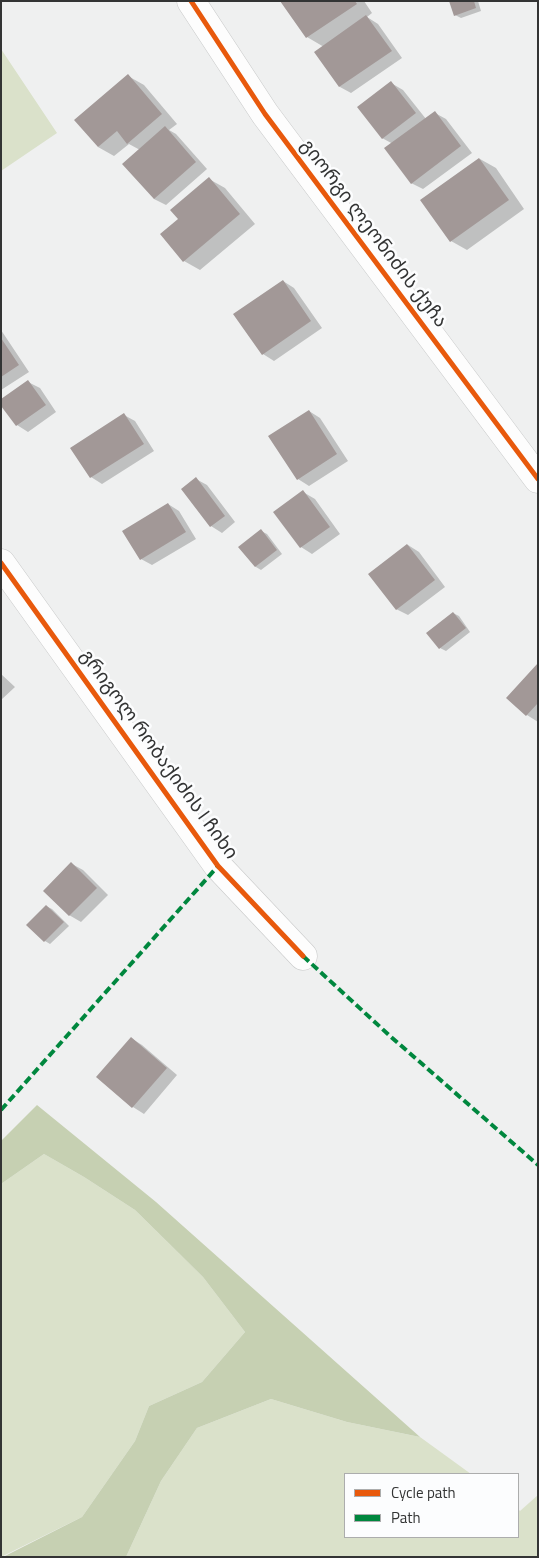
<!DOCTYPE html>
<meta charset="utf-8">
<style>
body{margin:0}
#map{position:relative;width:539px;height:1558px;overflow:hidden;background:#eff0f0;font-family:"Titillium Web",sans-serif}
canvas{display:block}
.frame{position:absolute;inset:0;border:2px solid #333434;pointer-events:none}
.legend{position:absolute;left:344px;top:1473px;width:175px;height:65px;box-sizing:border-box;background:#fcfdfe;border:1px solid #acadad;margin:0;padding:6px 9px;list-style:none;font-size:15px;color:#333434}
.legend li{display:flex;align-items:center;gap:10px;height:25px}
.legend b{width:25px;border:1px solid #acadad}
</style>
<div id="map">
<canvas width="539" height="1558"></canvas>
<div class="frame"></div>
<ul class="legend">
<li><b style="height:6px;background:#e8590c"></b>Cycle path</li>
<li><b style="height:6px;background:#00873e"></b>Path</li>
</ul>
</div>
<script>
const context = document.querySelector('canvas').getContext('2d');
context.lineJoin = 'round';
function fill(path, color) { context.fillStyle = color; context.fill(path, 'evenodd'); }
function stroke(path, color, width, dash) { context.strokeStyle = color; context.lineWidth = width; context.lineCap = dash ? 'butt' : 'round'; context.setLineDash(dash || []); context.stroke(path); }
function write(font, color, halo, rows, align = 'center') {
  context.font = font + ' "Titillium Web","Noto Sans Georgian",sans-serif'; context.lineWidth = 5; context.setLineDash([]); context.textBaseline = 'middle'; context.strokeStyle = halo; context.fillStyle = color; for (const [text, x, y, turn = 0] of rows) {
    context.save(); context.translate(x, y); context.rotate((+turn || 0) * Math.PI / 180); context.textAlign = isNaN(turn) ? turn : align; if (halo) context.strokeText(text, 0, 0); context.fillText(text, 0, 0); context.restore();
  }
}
const green = new Path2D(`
 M1,49L57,133L1,171Z
 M44,1154L84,1177L135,1210L203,1277L245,1332L202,1382L149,1406L135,1441L82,1517L1,1557V1184Z
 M271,1399L347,1422L420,1437L471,1474H345V1537H518V1509L520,1511L538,1495V1557H126L161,1481L197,1428Z`);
const forest = new Path2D(`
 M37,1105L156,1202L420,1437L347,1422L271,1399L197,1428L161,1481L126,1557H3L82,1517L135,1441L149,1406L202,1382L245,1332L203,1277L135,1210L84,1177L44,1154L1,1184V1141Z`);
const shadow = new Path2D(`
 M282,1H364L372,13L367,17L378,24L402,58L351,93L340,87L316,52L324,47L307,37Z
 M450,1H478L481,11L461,18L455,15Z
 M128,76L144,85L177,124L169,130L176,134L207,169L166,205L154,199L140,150L129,144L114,156L98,147Z
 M391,83L403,90L426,119L435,113L446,119L472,153L423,189L411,183L393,144L382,138Z
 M480,159L496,168L524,209L467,250L451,241Z
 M209,179L225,188L255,224L200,270L184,261L180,219Z
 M283,281L294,288L322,328L274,361L263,354Z
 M1,330L29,372L1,390Z
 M28,382L40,388L56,412L28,432L17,425Z
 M309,411L320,418L348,461L309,486L298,479Z
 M124,415L135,421L154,451L102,484L91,477Z
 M196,479L207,485L235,522L222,533L211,526Z
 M303,492L315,499L340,534L312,554L301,547Z
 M168,504L179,511L196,539L152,565L141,559Z
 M261,531L267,534L282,554L261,570L256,567L240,547Z
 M408,545L419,552L445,587L408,615L396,609Z
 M453,613L459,616L470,632L446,651L440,648Z
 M538,665V722L527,715L508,698Z
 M1,674L15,687L1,700Z
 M72,864L83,870L108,895L81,922L69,915Z
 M46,906L52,909L69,926L50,944L45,941Z
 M131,1038L142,1045L177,1075L144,1114L133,1107L97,1077Z`);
const building = new Path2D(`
 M280,1H355L357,4L306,38Z
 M449,1H474L476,8L454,16Z
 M366,15L392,51L339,87L314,52Z
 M128,74L162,114L127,144L117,131L98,147L74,120Z
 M391,81L416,113L382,139L357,107Z
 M435,111L461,146L411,184L384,148Z
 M165,126L196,162L154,199L122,164Z
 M479,158L509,200L450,242L420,200Z
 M209,177L240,214L183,262L160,234L178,219L170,210Z
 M283,280L311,321L262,355L233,314Z
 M1,338L19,365L1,377Z
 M28,380L46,405L16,426L1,406V399Z
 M309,410L337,454L297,480L268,436Z
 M124,413L144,444L90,478L70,448Z
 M196,477L225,516L210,527L181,489Z
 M303,490L330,527L300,548L273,512Z
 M168,503L186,532L140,560L122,531Z
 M261,529L277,550L255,567L238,547Z
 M407,544L435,580L396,610L368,574Z
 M453,612L466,628L439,649L426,633Z
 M538,663V703L526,716L506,698Z
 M71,862L97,888L69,916L43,891Z
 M46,905L64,922L44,942L26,925Z
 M131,1037L167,1068L132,1108L96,1077Z`);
const minor = new Path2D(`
 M191,1L265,114L538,479
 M1,563L218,866L303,956`);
const quiet = new Path2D(`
 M303,956L390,1036L538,1165
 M1,1110L218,866`);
const cycleway = new Path2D(`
 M191,1L265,114L538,479
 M1,563L218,866L303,956`);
const streetNames = [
 ["გიორგი ლეონიძის ქუჩა",373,234,53],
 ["გრიგოლ რობაქიძის I ჩიხი",158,755,54]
];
fill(green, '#dae1ca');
fill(forest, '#c6d0b2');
fill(shadow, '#0003');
fill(building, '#a29897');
stroke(minor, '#c8c9c9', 29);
stroke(minor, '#fdfdfd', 28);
stroke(quiet, '#00873e', 4, [8, 4]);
stroke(cycleway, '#e8590c', 5);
write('19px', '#333434', '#fcfdfe', streetNames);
</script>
